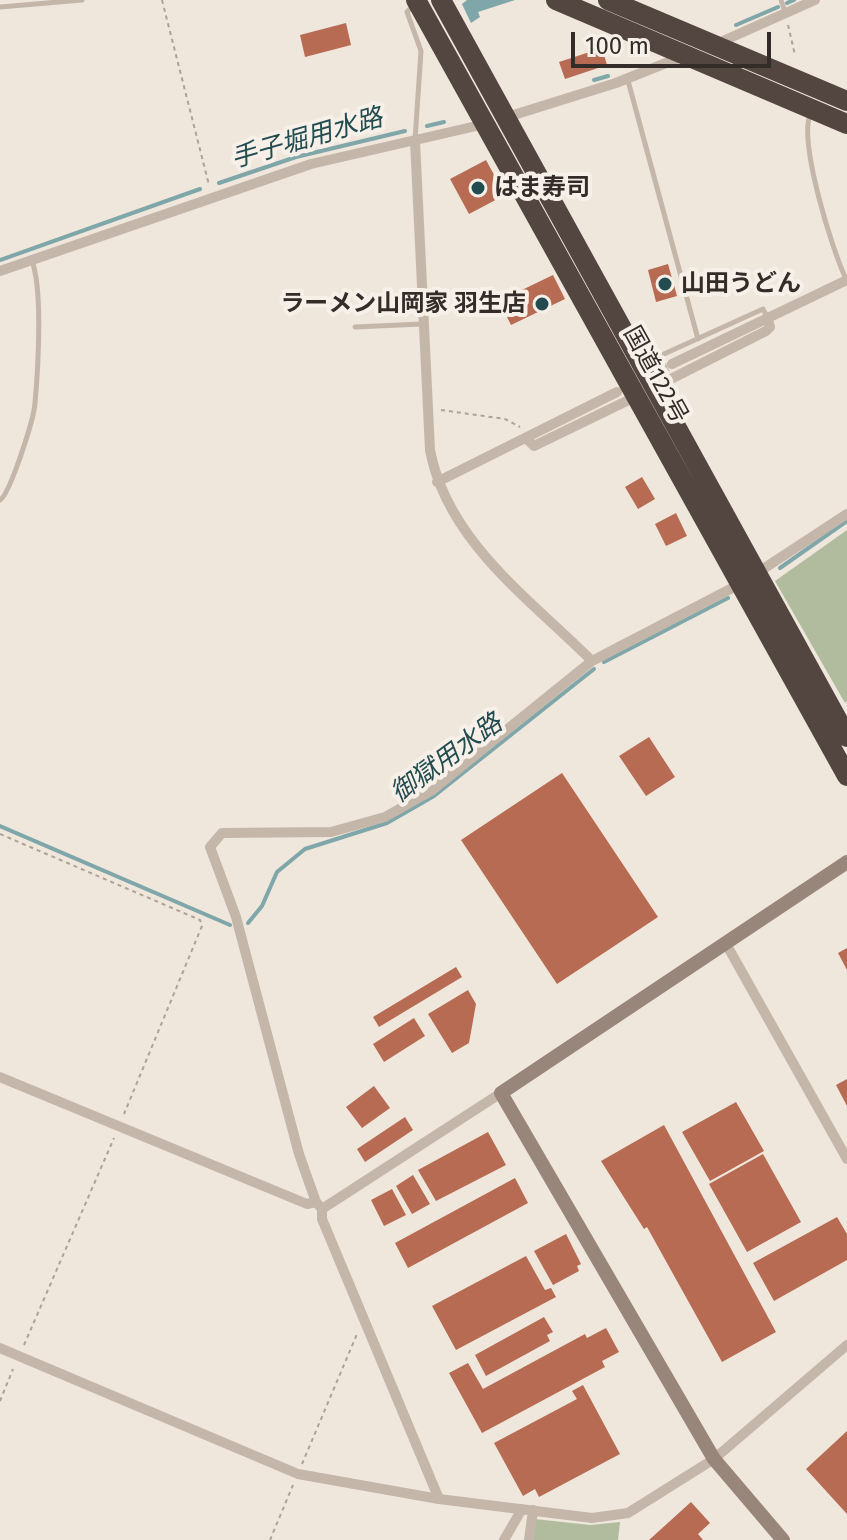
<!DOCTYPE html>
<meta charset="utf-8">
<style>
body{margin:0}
#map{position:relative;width:847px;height:1540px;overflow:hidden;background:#efe6dc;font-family:"Fira Sans",sans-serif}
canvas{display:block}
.scale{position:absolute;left:571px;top:32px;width:200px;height:36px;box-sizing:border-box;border:4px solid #332c28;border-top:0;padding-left:10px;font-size:24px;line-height:28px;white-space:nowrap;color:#332c28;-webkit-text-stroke:6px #f7f0e8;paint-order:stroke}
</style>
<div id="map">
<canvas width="847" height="1540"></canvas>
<div class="scale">100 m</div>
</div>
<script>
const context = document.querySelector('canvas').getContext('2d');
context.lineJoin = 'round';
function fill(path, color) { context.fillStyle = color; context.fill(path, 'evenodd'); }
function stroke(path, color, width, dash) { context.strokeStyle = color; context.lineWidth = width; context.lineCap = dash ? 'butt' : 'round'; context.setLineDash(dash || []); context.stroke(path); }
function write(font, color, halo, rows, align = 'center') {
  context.font = font + ' "Fira Sans","Noto Sans JP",sans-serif'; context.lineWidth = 8; context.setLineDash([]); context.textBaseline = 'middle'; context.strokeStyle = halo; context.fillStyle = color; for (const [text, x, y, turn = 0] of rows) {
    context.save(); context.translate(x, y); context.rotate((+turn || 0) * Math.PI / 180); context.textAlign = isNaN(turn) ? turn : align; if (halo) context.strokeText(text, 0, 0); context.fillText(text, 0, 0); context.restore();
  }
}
const green = new Path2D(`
 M847,530V701L845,703L775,581Z
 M535,1519L590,1525L620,1522L618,1540H533Z`);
const water = new Path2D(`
 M467,0H515L478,12L480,17L471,23L462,4Z`);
const stream = new Path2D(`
 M787,3L794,0
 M736,25L778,7
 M594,80L608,76
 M427,126L444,122
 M219,183L296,157L405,131
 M0,260L200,189
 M780,568L847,521
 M604,662L728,598
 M0,826L230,925
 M248,923L262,906L277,872L305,849L387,823L434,796L594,669`);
const building = new Path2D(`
 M346,23L351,45L305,57L300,35Z
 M602,48L607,65L565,79L559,62Z
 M486,160L505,195L469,214L450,179Z
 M668,264L677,296L656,302L648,270Z
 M553,275L565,299L511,325L499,301Z
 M642,477L655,499L638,509L625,487Z
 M676,513L687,536L666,546L655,524Z
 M649,737L675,777L646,796L619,756Z
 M562,773L658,917L557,984L461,840Z
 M847,948V970L838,953Z
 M456,967L462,977L379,1027L373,1017Z
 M468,990L476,1004L469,1043L452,1053L428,1014Z
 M414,1018L425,1036L384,1062L373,1044Z
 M847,1079V1106L836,1085Z
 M374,1086L390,1108L362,1128L346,1107Z
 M736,1102L764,1151L710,1181L682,1132Z
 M405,1117L413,1130L365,1162L357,1149Z
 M664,1125L776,1332L722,1362L647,1227L644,1229L601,1161Z
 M488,1132L506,1165L436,1201L418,1170Z
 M763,1154L801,1222L747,1252L709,1184Z
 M413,1175L430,1204L412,1214L396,1186Z
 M515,1178L528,1203L408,1268L395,1243Z
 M392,1189L406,1215L384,1226L371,1200Z
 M837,1217L847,1234V1260L774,1301L753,1263Z
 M566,1234L581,1264L577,1266L579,1271L553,1285L534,1251Z
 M526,1256L545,1290L551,1288L556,1297L456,1350L432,1306Z
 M544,1317L553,1332L547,1335L550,1341L486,1376L475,1355Z
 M606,1328L619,1352L602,1361L605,1367L482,1433L449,1373L468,1363L483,1389L585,1334L587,1338Z
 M583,1385L620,1454L539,1497L535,1489L523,1496L494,1443L577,1399L572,1391Z
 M847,1431V1514L806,1469Z
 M691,1502L710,1523L698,1534L703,1540H649Z`);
const streetTunnel = new Path2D(`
 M645,377L672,364`);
const path = new Path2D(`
 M162,0L209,185
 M788,25L795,55
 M441,410L505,419L520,427
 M0,834L200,920L202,926L124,1114
 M24,1345L114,1138
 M0,1401L13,1369
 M302,1464L357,1334
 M270,1540L293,1485`);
const lane = new Path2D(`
 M781,0L785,12
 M0,7L82,0
 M412,7L407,12L421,51L415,140
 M627,77L698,339
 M810,115C799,143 832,250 846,279
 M355,327L422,324
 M664,354L763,309L767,317
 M0,500C10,494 34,419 35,403C38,370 43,290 32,261`);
const street = new Path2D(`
 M714,45L815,0
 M504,118L616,83L681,57
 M415,141L430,450C447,541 530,599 592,661L740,584
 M0,271L311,164L485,124
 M672,364L847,280
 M653,388L766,331L770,327L767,317
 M526,438L534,446L637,396
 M437,482L617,392
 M757,573L847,514
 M725,942L847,1159
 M0,1077L307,1204L316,1202
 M501,1093L322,1209V1219L439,1499L592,1518L628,1513L714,1459L847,1345
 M322,1209L316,1202L299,1154L236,917L210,847L222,833L331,832L385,817L431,791L592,661
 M0,1348L298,1474L439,1499
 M504,1540L522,1509
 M529,1540L533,1510`);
const secondary = new Path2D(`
 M783,1540L714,1459L501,1093L847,862`);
const highway = new Path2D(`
 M416,0L847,776
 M441,0L847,737
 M556,0L847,124
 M608,0L847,101`);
const markers = [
 [478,188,8,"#234c50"],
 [665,284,8,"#234c50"],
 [542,304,8,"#234c50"]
];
const poiNames = [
 ["はま寿司",494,188],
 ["山田うどん",681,284],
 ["ラーメン山岡家 羽生店",526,304,"right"]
];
const streetNames = [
 ["国道122号",655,375,61]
];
const waterNames = [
 ["手子堀用水路",307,139,-16],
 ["御獄用水路",447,759,-36]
];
fill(green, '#b1bc9e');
fill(water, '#7fa6a8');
stroke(stream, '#7fa6a8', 4);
fill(building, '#b76b52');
stroke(streetTunnel, '#c9c1b8', 10, [10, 5]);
stroke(path, '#b1a194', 2, [4, 4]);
stroke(lane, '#c5b6aa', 5);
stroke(street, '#c5b6aa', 10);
stroke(secondary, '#98867b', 14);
stroke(highway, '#534640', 20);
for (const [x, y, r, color] of markers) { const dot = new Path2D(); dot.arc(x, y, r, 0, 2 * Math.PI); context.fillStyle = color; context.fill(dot); stroke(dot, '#f7f0e8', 3); }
write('bold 24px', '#332c28', '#f7f0e8', poiNames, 'left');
write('24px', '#332c28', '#f7f0e8', streetNames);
write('italic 26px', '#234c50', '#f7f0e8', waterNames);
</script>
